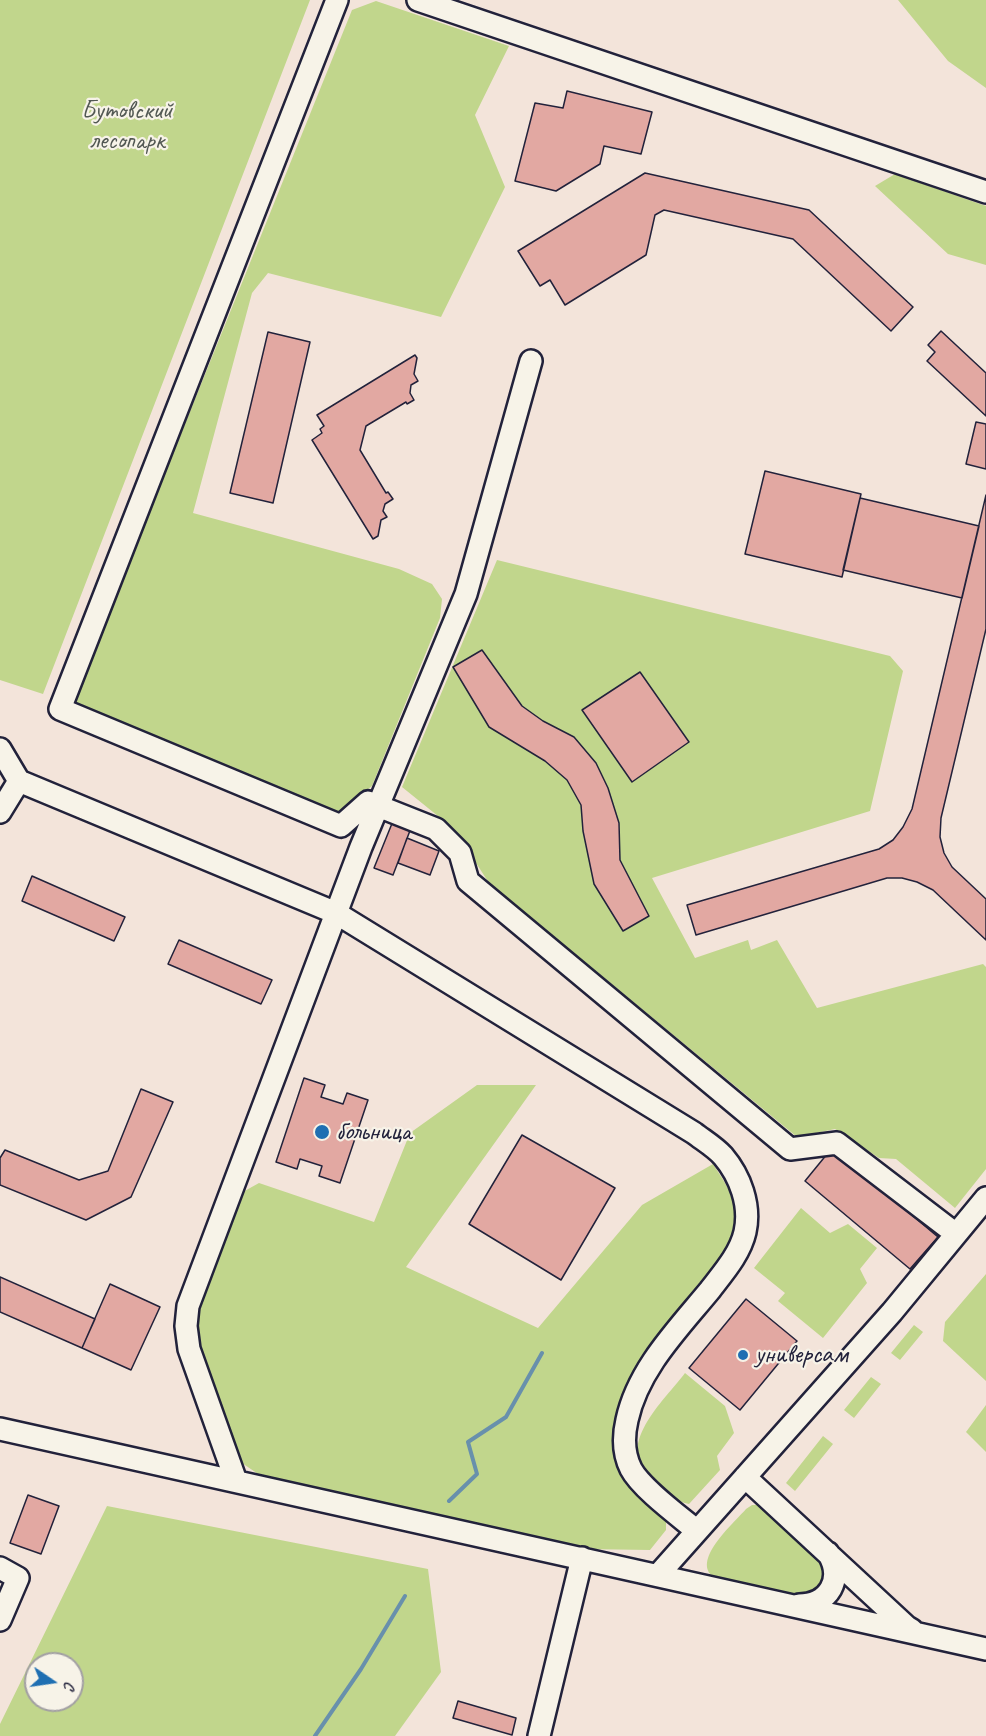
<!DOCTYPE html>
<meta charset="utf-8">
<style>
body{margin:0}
#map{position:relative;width:986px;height:1736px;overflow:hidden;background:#f3e4da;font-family:Caveat,sans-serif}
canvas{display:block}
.north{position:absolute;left:24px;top:1652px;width:60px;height:60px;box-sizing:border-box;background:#f7f3e8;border:2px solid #a29fa3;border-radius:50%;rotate:103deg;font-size:16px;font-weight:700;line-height:24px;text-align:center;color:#22223b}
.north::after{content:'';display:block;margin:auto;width:21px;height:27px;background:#1f6fb2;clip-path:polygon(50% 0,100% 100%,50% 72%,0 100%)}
</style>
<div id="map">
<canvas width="986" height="1736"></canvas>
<div class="north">С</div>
</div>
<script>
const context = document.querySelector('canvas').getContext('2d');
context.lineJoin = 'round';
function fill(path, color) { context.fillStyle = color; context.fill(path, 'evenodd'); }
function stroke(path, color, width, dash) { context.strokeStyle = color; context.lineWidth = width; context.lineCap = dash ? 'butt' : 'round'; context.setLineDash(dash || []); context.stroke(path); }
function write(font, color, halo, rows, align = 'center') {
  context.font = font + ' Caveat,sans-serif'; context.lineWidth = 4.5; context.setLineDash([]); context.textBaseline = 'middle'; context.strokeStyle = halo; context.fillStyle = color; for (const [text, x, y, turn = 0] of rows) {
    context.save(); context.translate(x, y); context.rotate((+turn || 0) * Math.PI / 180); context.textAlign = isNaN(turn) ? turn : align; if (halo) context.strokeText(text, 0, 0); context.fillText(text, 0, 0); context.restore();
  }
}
const green = new Path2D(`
 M0,0H310L43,694L0,680Z
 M898,0H986V88L948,61Z
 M376,1L509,46L475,115L505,187L441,317L268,273L252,293L193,513L399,569L432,584L442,599L440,618L372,786L338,814L72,704L352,10Z
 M895,174L986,206V265L948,254L875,186Z
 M497,560L890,656L903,671L870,811L652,878L695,958L748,940L751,950L777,940L817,1008L983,964L986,967V1169L955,1208L896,1159L879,1158L835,1129L797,1137L489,883L454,829L402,787Z
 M477,1085H536L406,1267L538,1328L642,1205L713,1164C723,1180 736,1197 736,1217C734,1263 684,1304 657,1338C636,1363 620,1396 615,1428C612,1442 612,1460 620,1473C630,1491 650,1504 666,1517V1530L650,1550L581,1549L264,1478L239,1461L196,1347L199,1306L241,1193L259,1183L374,1222L410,1133Z
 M801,1208L830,1233L848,1224L877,1248L860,1269L867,1283L823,1338L778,1301L785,1293L754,1268Z
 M986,1274V1381L943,1341L945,1322Z
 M914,1325L923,1332L900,1360L891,1353Z
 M685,1373L725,1406L734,1433L717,1456L720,1470L689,1504C675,1502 666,1491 655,1481C650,1477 643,1470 640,1464C627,1433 668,1396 685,1373Z
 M871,1377L881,1384L854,1418L844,1410Z
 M986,1405V1452L966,1432Z
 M823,1436L833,1444L795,1491L786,1483Z
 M752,1505H760L822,1558L827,1568L823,1586L807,1598L715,1578C689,1562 734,1523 746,1509Z
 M107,1506L428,1569L441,1672L395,1736H0V1724ZM36,1664H72V1700H36Z`);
const stream = new Path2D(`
 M449,1501L477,1474L468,1442L506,1417L542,1353
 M315,1736L361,1669L405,1596`);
const building = new Path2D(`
 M567,91L652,112L641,154L604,146L600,164L556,191L515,181L535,103L563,108Z
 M645,173L809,210L913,307L891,331L793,239L664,210L655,215L646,255L565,305L550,280L540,286L518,251Z
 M941,331L986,373V416L927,361L935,352L928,345Z
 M268,332L310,342L273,503L230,493Z
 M415,355L417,358L414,374L418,381L411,385L410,393L414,400L407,404L406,402L366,426L360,450L386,493L388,492L393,499L385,504L383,511L387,517L381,520L378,536L373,539L312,440L322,433L320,429L324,426L317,415Z
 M976,422L986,424V469L966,464Z
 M765,471L861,494L842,577L745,554Z
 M986,495V629L941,818L940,837L944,853L952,867L986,899V940L933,890L917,882L902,878H887L696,935L687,905L879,849L893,840L903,827L912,809Z
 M860,498L979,526L962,598L843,570Z
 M482,650L522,706L543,721L574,737L596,763L608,788L619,823L620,860L649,916L623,931L594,884L583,831L581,805L567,780L545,761L489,727L453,667Z
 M640,672L689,742L632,782L582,710Z
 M393,821L411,828L393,875L374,868Z
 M407,838L439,851L430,875L398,863Z
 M32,876L125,917L114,941L22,901Z
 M179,940L272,980L261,1004L168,964Z
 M304,1078L325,1085L321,1097L343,1104L347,1093L368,1100L340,1183L319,1176L322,1166L300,1159L297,1169L276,1162Z
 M141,1089L173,1102L131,1197L86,1220L0,1185V1158L5,1150L79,1180L108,1171Z
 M522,1135L615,1188L561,1280L469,1224Z
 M832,1148L938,1237L910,1269L805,1181Z
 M0,1277L95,1319L82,1348L0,1312Z
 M110,1284L160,1307L131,1370L82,1348Z
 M746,1299L797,1341L740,1410L689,1368Z
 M28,1495L59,1506L41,1554L10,1543Z
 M458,1701L516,1718L512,1735L453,1718Z`);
const minor = new Path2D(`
 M337,0L60,709L341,826L368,802L436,829L460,853L468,881L790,1149L837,1143L956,1234
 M418,0L986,192
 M0,749L19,781L336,913L694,1133C703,1140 715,1147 723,1156C740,1176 751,1205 745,1232C740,1254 723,1273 710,1290C678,1329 638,1369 627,1420C623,1437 623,1453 631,1469C641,1488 679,1516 697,1531
 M0,812L19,781
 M0,1429L986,1649
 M745,1477L907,1627L912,1630
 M236,1481L189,1349L186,1326L188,1306L361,847L466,594L531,361
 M0,1568L18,1578L0,1620
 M658,1575L892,1312L986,1198
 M799,1605C829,1605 844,1579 828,1553
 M539,1736L582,1558`);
const markers = [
 [322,1132,8,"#1f6fb2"],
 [743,1355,6,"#1f6fb2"]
];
const parkNames = [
 ["Бутовский",127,111],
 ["лесопарк",127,141]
];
const poiNames = [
 ["больница",336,1132],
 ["универсам",755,1355]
];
fill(green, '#c1d68c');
stroke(stream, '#6890ac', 4);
fill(building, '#e2a8a2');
stroke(building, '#22223b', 1.5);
stroke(minor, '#22223b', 26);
stroke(minor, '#f7f3e8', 21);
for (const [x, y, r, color] of markers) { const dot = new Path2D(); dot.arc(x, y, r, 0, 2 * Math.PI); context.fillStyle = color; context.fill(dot); stroke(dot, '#f7f3e8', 2); }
write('26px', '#525853', '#f7f3e8', parkNames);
write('26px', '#22223b', '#f7f3e8', poiNames, 'left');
</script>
